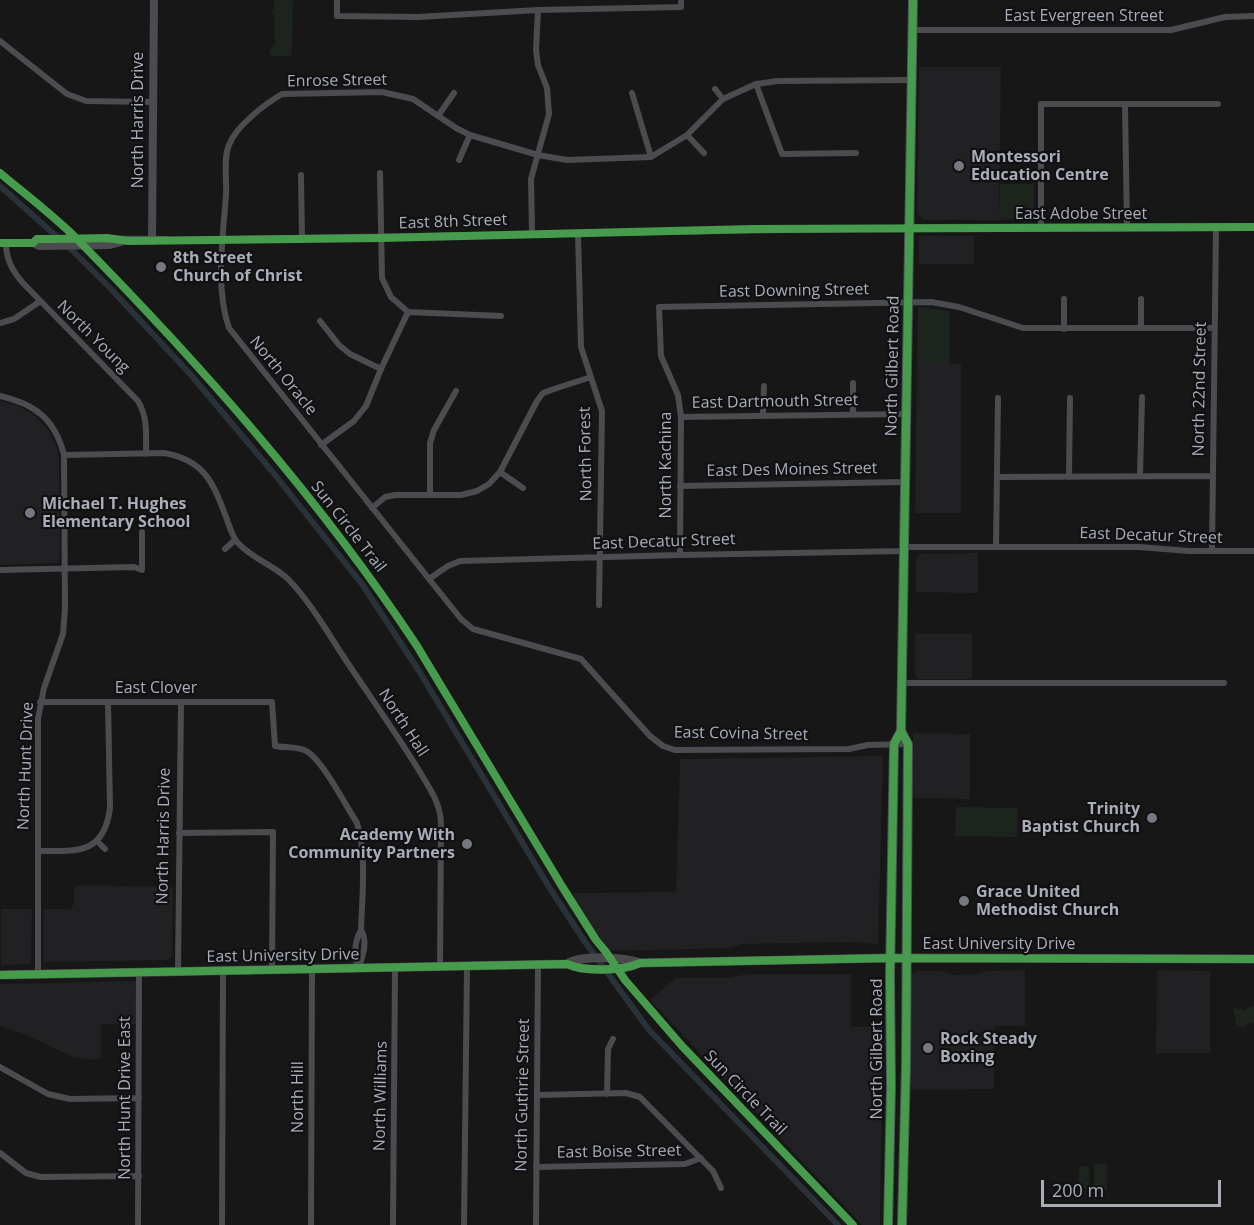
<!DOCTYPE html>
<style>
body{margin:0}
#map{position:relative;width:1254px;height:1225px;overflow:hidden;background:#171717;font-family:"Open Sans",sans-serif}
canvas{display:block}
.scale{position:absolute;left:1041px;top:1180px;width:180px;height:27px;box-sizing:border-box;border:3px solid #a8adb8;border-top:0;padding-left:8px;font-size:18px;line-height:21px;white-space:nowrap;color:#a8adb8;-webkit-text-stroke:4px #111113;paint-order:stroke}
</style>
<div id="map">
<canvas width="1254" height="1225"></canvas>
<div class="scale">200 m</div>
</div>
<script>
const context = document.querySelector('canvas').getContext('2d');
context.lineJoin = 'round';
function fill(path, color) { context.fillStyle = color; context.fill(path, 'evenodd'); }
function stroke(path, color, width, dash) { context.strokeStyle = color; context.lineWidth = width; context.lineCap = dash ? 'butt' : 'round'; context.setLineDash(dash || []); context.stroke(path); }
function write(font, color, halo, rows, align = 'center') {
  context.font = font + ' "Open Sans",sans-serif'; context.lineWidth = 4.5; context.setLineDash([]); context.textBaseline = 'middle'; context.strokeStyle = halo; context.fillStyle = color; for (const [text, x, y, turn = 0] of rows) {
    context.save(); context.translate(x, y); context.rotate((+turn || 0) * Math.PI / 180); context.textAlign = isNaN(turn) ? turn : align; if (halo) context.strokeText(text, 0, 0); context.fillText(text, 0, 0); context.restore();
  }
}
const built = new Path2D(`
 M919,67H1001L999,220H923L917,213Z
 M919,236H974V264H919Z
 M917,364H961V513H915Z
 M0,401L17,405L35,416L48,430L57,448L59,458L60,558L58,563L0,565Z
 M978,553V593L916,592V560L920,554Z
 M915,634H972V679H918L915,674Z
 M913,733L970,734V799L912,798Z
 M883,756L878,944L849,942L742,944L728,948L609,951L574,900V893L676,892L680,759Z
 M78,885L173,887L172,957L168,960L43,962L44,909H70L74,904V889Z
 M1,909H32L31,964L1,965Z
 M1025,970V1026H994V1089L911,1090V978L913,973L917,971H940L953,975L975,974L988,971Z
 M1157,970L1210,971V1053H1156Z
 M747,974H851V1027L883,1026L880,1225H862L650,1000L676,978H729Z
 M139,981V1024H101V1057L97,1060L75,1058L27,1035L0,1026V984Z`);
const green = new Path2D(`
 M274,0H293L292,53L290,56H270L269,51L275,45L274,15L269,13L274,11Z
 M1000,184H1034V218L999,220Z
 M918,307L950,311L949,364H917Z
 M956,807L1018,808L1017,837L955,836Z
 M1252,1006H1254V1023L1246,1025V1027H1237L1233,1008L1246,1010L1247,1008Z
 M1094,1164H1107V1190H1094Z
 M1079,1166H1089V1188H1079Z`);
const canal = new Path2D(`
 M0,186L73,251L112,290L191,375L271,470L362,584L419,671L549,887L585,942L649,1030L838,1225`);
const minor = new Path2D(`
 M337,0V16L418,17L538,10L681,7V0
 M912,30H1171L1225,17L1254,16
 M0,41L67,94L86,101L154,102
 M756,84L782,154L856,153
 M715,89L723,99
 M632,93L651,157
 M1125,104L1127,228
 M438,116L454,93
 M687,135L704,153
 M459,160L470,135
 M380,173L382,278L391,297L408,312L501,316
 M301,175L302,238
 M1041,228V104H1218
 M532,234L531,179L549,114L547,88L538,65L536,50L538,10
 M578,234L581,347L602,411L599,605
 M166,240L909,228
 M6,243C6,259 12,270 22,282L138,401C148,418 146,435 146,454
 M1064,299V329
 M1141,299V328
 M320,321L339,345L350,354L381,369
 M0,323L14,319L39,302
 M853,383V414
 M0,396C35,404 55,419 64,455L65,608L63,634L44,688L38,719V974
 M763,416L764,386
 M681,417L906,414
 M321,445L354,421L366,406L381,369L408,312
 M64,455L164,453C204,460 213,482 226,517C229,525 232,536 237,542C252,559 274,565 289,580C312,604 329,635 347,662C375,704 405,745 430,789C436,799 441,812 441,824L440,967
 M500,472L523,488
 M1140,476L1142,397
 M997,477L1213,476
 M1069,477L1070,398
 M680,486L905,482
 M430,495V443L434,430L456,391
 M372,508L385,497L395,495H461L477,491L489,484L500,472L537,401L543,393L554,389L591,377
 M904,547H1139L1189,551H1254
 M996,547L998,398
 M225,549L235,540
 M1212,551L1216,228
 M680,555L681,417L678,395L661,356L659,307L931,302L959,307L1023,328H1214
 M0,570L134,567L142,570V532
 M429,579L448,566L460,561L680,555L904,551
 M902,683H1224
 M40,702H272L275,746C286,748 298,746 308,752C324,763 346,806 357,823C367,854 362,897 361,930C368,941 363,957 358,968
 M908,744L868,745L849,749L675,750L663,746L650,736L581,659L473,629L461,619L229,328C215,288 223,237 226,195C227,180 223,159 229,145C236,126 265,104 282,94L382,92L413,99L456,128L470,135L538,155L567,160L651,157L687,135L723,99L756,84L778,81L911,80
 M179,833L273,832L272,970
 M97,841L105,849
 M38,851C77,851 104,855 110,808L108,702
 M358,968C354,955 354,942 361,930
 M178,971L181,702
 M0,1067L48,1094L70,1099L139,1098
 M607,1094L608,1049L613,1039
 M537,1095L626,1093L640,1097L713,1171L721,1188
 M0,1153L26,1173L41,1177L139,1176
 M536,1167L685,1164L701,1158
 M138,1225L139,972
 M222,1225L223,970
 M311,1225L312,969
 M393,1225L395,968
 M464,1225L467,966
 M536,1225L538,965`);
const tertiary = new Path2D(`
 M909,228L1254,227
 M152,241L154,0
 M0,243H33L37,239H53L166,240
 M33,243L39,246L110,245L121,242`);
const secondary = new Path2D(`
 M567,964C580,955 625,957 640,963
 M0,975L567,964C585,972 622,971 640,963L890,958L1254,959`);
const primary = new Path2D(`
 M888,1225L891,1087L890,976L894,744L901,731
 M902,1225L906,1066L908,744L901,731L913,0`);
const cycleway = new Path2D(`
 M0,173C25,194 53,215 76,238C201,365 319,498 417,646L563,888L596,940L606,952L625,980L682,1046L853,1225
 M0,243H33L37,239H53L107,238L128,241L381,238L753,229L1254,227
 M0,975L567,964C585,972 622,971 640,963L890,958L1254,959
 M888,1225L891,1087L890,976L894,744L901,731
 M902,1225L906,1066L908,744L901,731L913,0`);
const markers = [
 [959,166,6,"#757880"],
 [161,267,6,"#757880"],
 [30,513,6,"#757880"],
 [1152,818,6,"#757880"],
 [467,844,6,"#757880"],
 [964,901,6,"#757880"],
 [928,1048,6,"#757880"]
];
const streetNames = [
 ["East Evergreen Street",1084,16],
 ["Enrose Street",337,81,-1],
 ["North Harris Drive",138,120,-90],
 ["East Adobe Street",1081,214],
 ["East 8th Street",453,222,-2],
 ["East Downing Street",794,291,-1],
 ["North Young",93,337,45],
 ["North Gilbert Road",893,366,-89],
 ["North Oracle",283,376,51],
 ["North 22nd Street",1200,389,-89],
 ["East Dartmouth Street",775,402,-1],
 ["North Forest",586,454,-91],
 ["North Kachina",666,465,-90],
 ["East Des Moines Street",792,470,-1],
 ["Sun Circle Trail",348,527,52],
 ["East Decatur Street",1151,536,2],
 ["East Decatur Street",664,542,-2],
 ["East Clover",156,688],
 ["North Hall",403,723,57],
 ["East Covina Street",741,734,1],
 ["North Hunt Drive",26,766,-88],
 ["North Harris Drive",164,836,-89],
 ["East University Drive",999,944],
 ["East University Drive",283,956,-1],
 ["North Gilbert Road",877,1049,-90],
 ["Sun Circle Trail",745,1093,46],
 ["North Guthrie Street",523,1095,-89],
 ["North Williams",381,1096,-89],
 ["North Hill",298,1097,-90],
 ["North Hunt Drive East",125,1098,-90],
 ["East Boise Street",619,1152,-1]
];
const poiNames = [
 ["Montessori",971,157],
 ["Education Centre",971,175],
 ["8th Street",173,258],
 ["Church of Christ",173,276],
 ["Michael T. Hughes",42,504],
 ["Elementary School",42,522],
 ["Trinity",1140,809,"right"],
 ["Baptist Church",1140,827,"right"],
 ["Academy With",455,835,"right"],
 ["Community Partners",455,853,"right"],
 ["Grace United",976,892],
 ["Methodist Church",976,910],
 ["Rock Steady",940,1039],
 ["Boxing",940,1057]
];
fill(built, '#212123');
fill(green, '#1d241e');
stroke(canal, '#2a3239', 6);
stroke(minor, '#4b4c50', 6);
stroke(tertiary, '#4b4c50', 8);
stroke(secondary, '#4a4a4e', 9);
stroke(primary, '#4d4f52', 10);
stroke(cycleway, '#469c4c', 8);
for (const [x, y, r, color] of markers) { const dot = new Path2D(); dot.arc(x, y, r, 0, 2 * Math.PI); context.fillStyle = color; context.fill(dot); stroke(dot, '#111113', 2); }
write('16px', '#a8adb8', '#111113', streetNames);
write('bold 16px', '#a8adb8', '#111113', poiNames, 'left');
</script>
